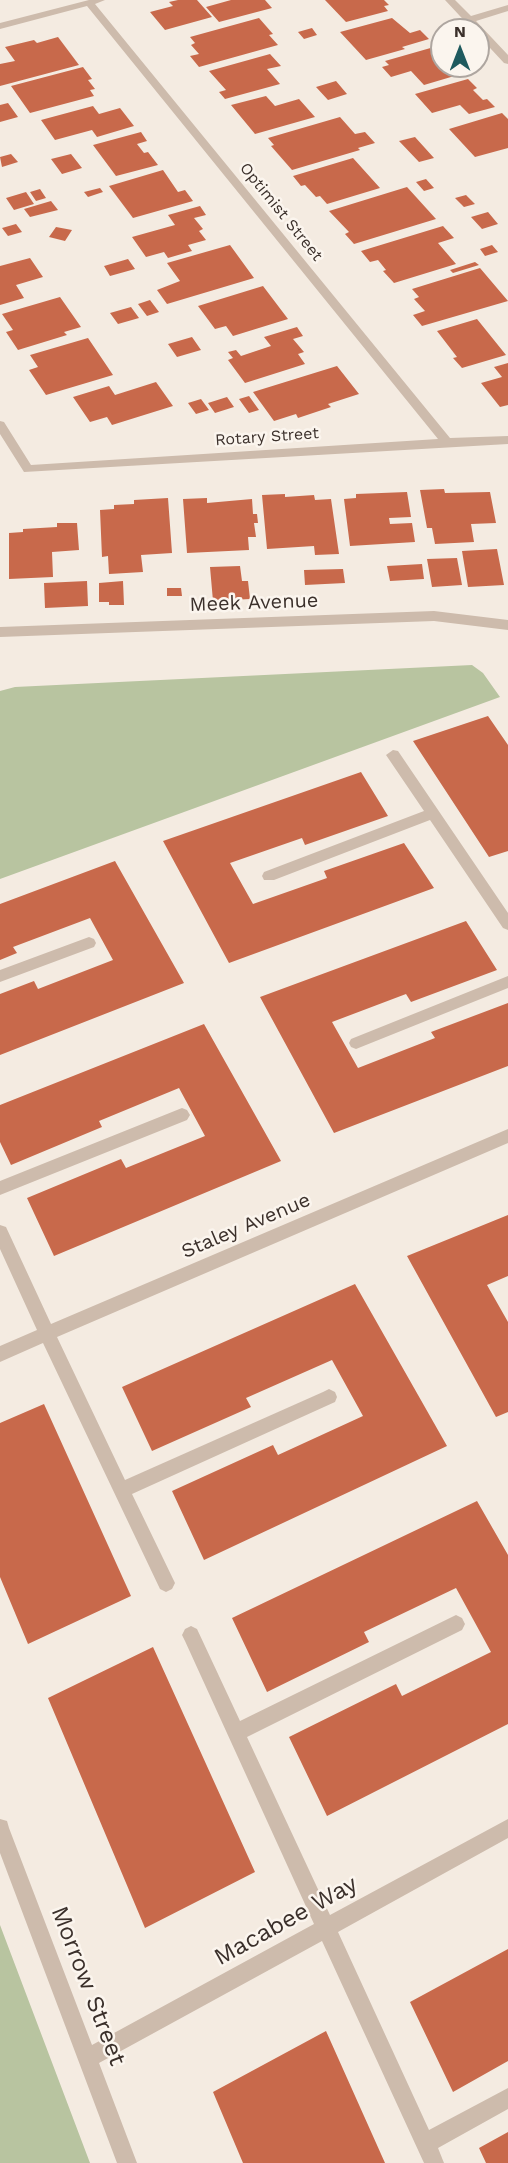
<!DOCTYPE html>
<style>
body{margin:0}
#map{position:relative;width:508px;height:2163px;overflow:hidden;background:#f4ebe1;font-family:"Work Sans",sans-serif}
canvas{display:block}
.north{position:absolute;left:430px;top:18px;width:60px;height:60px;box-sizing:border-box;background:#fbf5ee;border:2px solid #aea6a0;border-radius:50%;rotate:0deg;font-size:16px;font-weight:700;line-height:24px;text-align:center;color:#3b302b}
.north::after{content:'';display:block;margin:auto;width:21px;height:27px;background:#1f5a5e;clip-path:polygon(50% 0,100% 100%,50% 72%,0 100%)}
</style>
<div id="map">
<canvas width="508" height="2163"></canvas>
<div class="north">N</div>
</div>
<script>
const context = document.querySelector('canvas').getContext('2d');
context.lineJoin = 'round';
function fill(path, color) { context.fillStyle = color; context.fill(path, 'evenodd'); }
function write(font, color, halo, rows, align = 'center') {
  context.font = font + ' "Work Sans",sans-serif'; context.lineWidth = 5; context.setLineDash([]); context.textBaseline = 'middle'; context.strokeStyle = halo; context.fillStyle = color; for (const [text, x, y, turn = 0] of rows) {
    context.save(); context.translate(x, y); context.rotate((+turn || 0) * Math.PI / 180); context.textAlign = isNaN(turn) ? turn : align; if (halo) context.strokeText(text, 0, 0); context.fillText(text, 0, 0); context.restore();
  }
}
const green = new Path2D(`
 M472,665L483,673L500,697L0,879V691L15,687Z
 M0,1925L90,2163H0Z`);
const building = new Path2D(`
 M178,0H197L212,17L165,30L150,12L173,6L169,2Z
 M231,0H265L272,8L219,22L206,7Z
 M325,0H384L389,5L384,6L388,11L346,22Z
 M259,18L273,34L269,35L278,45L199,67L190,56L199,54L191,45L195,43L190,37Z
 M392,18L410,33L420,30L429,39L402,47L405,49L366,60L340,32Z
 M312,28L317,35L304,39L298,32Z
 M58,37L79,65L0,86V64L15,61L5,47L34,40L37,43Z
 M434,47L442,55V66H453L461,74L424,85L411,71L391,77L382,67L389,65L385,61Z
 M270,54L281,66L267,69L280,84L225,99L219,92L226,90L209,71Z
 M83,67L92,79L88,80L95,89L90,90L94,96L30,113L11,86Z
 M468,79L477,88L473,90L483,100L487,99L495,107L469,114L460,105L432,113L415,94Z
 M336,81L347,94L328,100L316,87Z
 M266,96L275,106L299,99L315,117L255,134L231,105Z
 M8,103L18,117L0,122V105Z
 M93,106L99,114L120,108L134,126L97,137L92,130L55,140L41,120Z
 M502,113L508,119V148L475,157L449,129Z
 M340,117L355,134L365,132L375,143L358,148L360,150L292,170L271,146L274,145L268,138Z
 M141,132L147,141L137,144L144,153L148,152L158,165L116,176L93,145Z
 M415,137L434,158L419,162L399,141Z
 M11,154L18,162L2,167L0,157Z
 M71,154L82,168L62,174L51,159Z
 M353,158L380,188L327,204L320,196L316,197L305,185L301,186L293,176Z
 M163,170L178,192L185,190L193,201L133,218L109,186Z
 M426,179L434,188L424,191L416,182Z
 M407,187L436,219L354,244L345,234L349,232L329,211Z
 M100,188L103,192L88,197L84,192Z
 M40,189L46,198L36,201L30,192Z
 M26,192L34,204L14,210L6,198Z
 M466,195L475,204L464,207L455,198Z
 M51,201L58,210L30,217L24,209Z
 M200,206L206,215L194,218L203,229L199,231L206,240L188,245L192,251L168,258L164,252L146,257L132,237L175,225L168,215Z
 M488,212L498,224L482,229L471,217Z
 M16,224L22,232L8,236L2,228Z
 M443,226L454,238L438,243L456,264L394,283L383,271L386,270L378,260L370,262L361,251Z
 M56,227L72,230L65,241L49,237Z
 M230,245L254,278L167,304L157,290L180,281L167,263Z
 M492,245L498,252L485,256L480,249Z
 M30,258L43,277L16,285L24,298L0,305V266Z
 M128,259L135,269L110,276L104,266Z
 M475,262L479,265L453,273L450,270Z
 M480,268L508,301L422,326L413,315L425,311L414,299L419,297L412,289Z
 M263,286L288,319L233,336L226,326L215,329L198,306Z
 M60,297L81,327L64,332L67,335L18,350L6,332L13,330L2,314Z
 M150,300L159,312L147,316L138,304Z
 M131,307L139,318L118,324L110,313Z
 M477,319L506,355L462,368L453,358L457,357L437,331Z
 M297,327L303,336L293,339L304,352L298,354L305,364L245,383L228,360L233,358L228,352L236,350L241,356L271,346L264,337Z
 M192,337L201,350L177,357L168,344Z
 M88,338L113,375L46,395L29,370L38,367L30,355Z
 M508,363V405L500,407L481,383L502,377L494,367Z
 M337,366L359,394L328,404L331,407L298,418L296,414L274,421L253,392Z
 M156,382L173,406L112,425L107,417L90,422L73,397L109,386L115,395Z
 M249,396L259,410L249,413L239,399Z
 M227,397L234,407L215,413L208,403Z
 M201,399L209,410L196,414L188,403Z
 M444,489L445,493L490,492L496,523L471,524L474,542L435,544L432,528H427L420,490Z
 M407,492L411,517L389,518L390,524L412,523L415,542L350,546L344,499L356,498V494Z
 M285,494V497L314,495L315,500L331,499L339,554L315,555L314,546L267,549L262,495Z
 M168,498L172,553L141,555L143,572L109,574L108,556L102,557L100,510L114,509V505L134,504V500Z
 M207,498V503L252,499L253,514H257L258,523H254L256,537H248L249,550L187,553L183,499Z
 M57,523H77L79,550L52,552L53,577L9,579V533L23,532V529L57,527Z
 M497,549L504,585L468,587L462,551Z
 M457,558L462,585L432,587L427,559Z
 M422,564L424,579L390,581L387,566Z
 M240,566L242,581H248L250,599L213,601L210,567Z
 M343,569L345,583L305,585L304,570Z
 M87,581L88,606L45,608L44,583Z
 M123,581L124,605H109V602H99V583Z
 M167,588H181L182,596H167Z
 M488,716L508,745V851L489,857L413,741Z
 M361,772L388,816L305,845L302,838L230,863L253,904L327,878L324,871L404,843L434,888L229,963L163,841Z
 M115,861L184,983L0,1055V994L34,981L38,989L113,960L90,918L13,947L17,953L0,960V904Z
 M466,921L497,970L411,1002L406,994L332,1022L358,1068L435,1038L431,1032L508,1003V1066L334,1133L260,997Z
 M204,1024L281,1161L54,1256L27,1198L121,1159L126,1168L205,1136L179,1088L99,1121L102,1127L11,1165L0,1142V1105Z
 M508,1215V1276L487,1285L508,1322V1412L496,1417L407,1256Z
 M355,1284L447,1446L204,1560L172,1491L273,1445L278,1455L363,1416L332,1360L246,1398L251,1407L152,1451L122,1387Z
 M44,1404L131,1596L28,1644L0,1577V1423Z
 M477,1501L508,1555V1724L327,1816L289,1737L396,1684L402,1696L491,1652L456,1588L364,1632L369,1642L267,1692L232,1618Z
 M153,1647L255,1872L145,1928L48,1698Z
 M508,1949V2061L453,2092L410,2002Z
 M326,2031L385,2163H243L213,2092Z
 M508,2132V2163H486L479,2148Z`);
const minor = new Path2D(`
 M89,0H105L95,4L450,438L508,436V444L24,472L0,434V421L4,422L31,465L438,439L87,6L0,29V23Z
 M445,0H455L471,16L508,5V11L476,21L508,55V64L504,63L478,35V30H473Z
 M434,611L508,620V630L434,621L0,637V627Z
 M393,750L398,751L508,913V930L503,928L430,820L274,880H264L262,876L264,872L424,811L386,755Z
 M89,937L94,939L96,943L94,947L0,982V970Z
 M508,976V988L356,1049L351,1047L349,1043L351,1039Z
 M182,1108L187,1110L190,1115L187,1120L0,1195V1181Z
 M508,1129V1143L57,1337L125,1480L323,1392L329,1389L335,1392L337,1397L335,1402L132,1494L175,1583L172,1589L166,1592L160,1589L43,1343L0,1362V1346L37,1330L0,1249V1225L6,1227L51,1324Z
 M456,1615L462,1618L465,1624L462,1630L247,1737L330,1915L508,1819V1838L338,1932L429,2130L508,2088V2109L438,2148L444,2163H424L322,1941L99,2063L137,2163H117L0,1853V1819L7,1821L9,1828L92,2045L314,1924L185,1641L182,1635L185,1629L191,1626L197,1629L240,1721Z`);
const farStreetnames = [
 ["Optimist Street",281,212,51],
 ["Rotary Street",267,437,-4]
];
const streetNames = [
 ["Meek Avenue",254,603,-2],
 ["Staley Avenue",246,1226,-23]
];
const nearStreetnames = [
 ["Macabee Way",286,1921,-29],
 ["Morrow Street",88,1986,69]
];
fill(green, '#b8c4a0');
fill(building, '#c8694b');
fill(minor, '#cdbbac');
write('16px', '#3b302b', '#fbf5ee', farStreetnames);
write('20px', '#3b302b', '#fbf5ee', streetNames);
write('24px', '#3b302b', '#fbf5ee', nearStreetnames);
</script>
